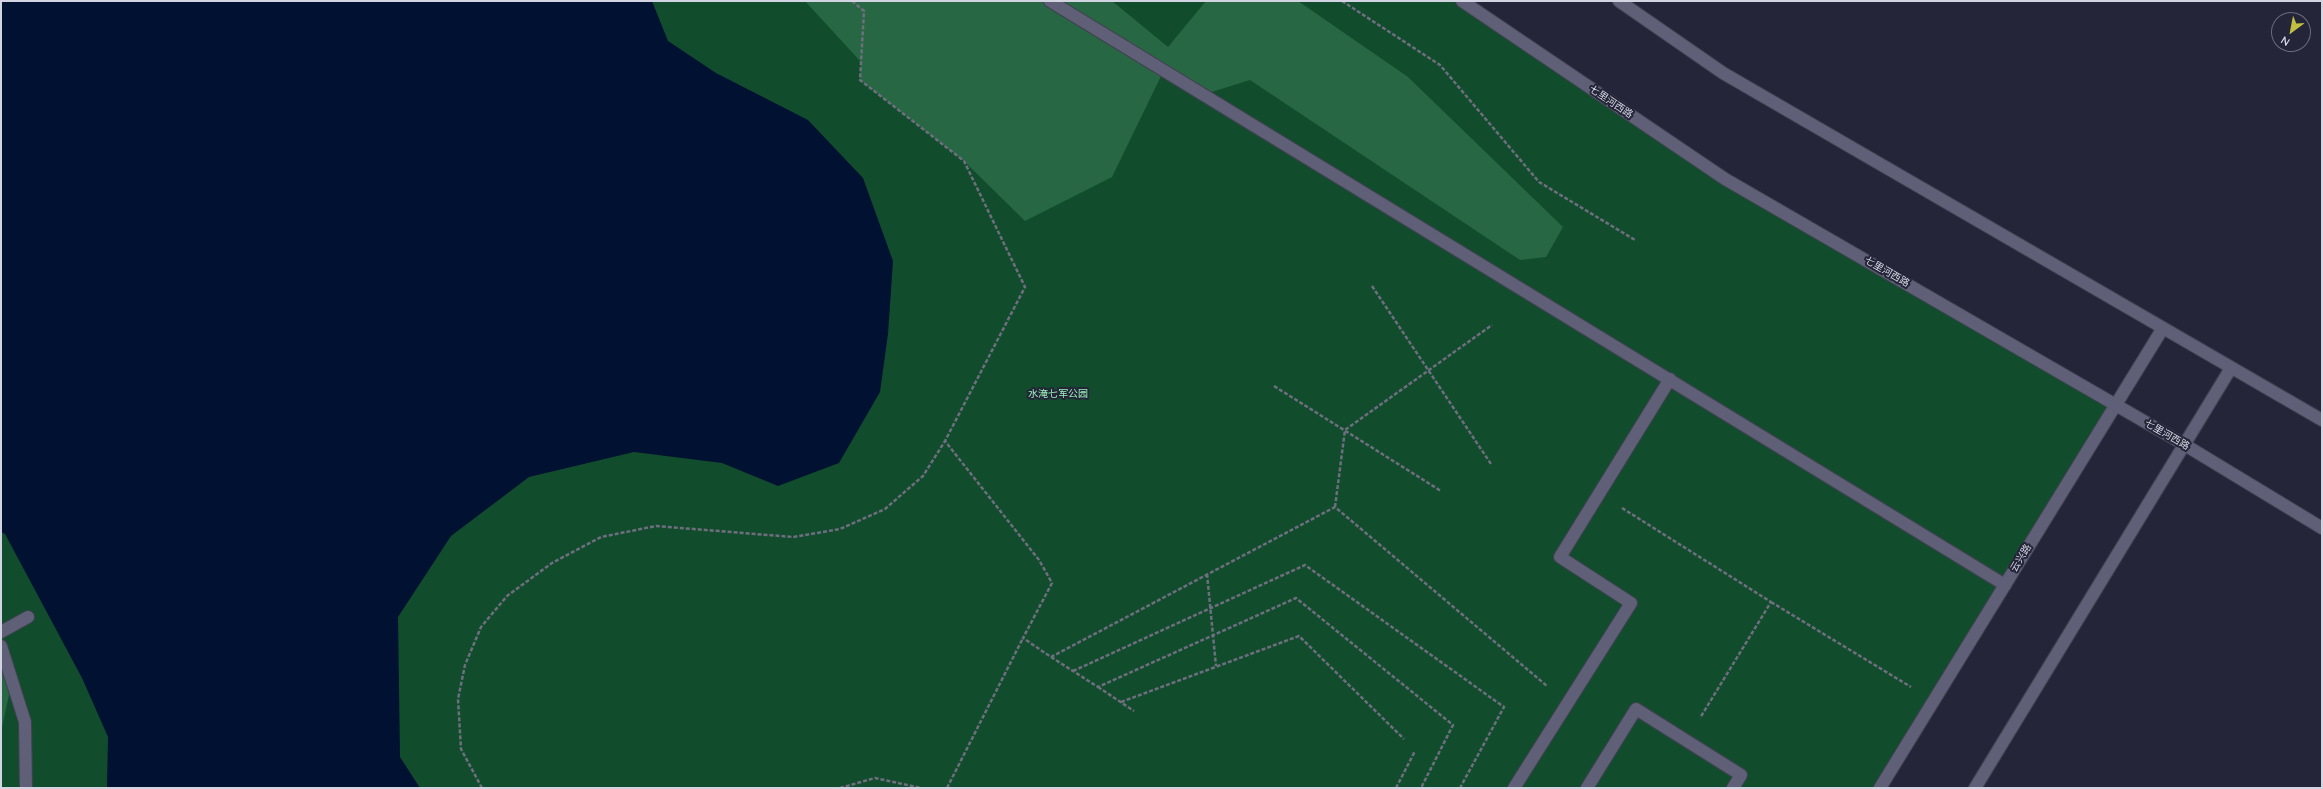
<!DOCTYPE html>
<meta charset="utf-8">
<style>
body{margin:0}
#map{position:relative;width:2323px;height:789px;overflow:hidden;background:#252539;font-family:Quicksand,sans-serif}
canvas{display:block}
.frame{position:absolute;inset:0;border:2px solid #d3d4e1;pointer-events:none}
.north{position:absolute;left:2271px;top:12px;width:40px;height:40px;box-sizing:border-box;background:#252539;border:1px solid #6b6b7c;border-radius:50%;rotate:212deg;font-size:11px;font-weight:700;line-height:16px;text-align:center;color:#d3d4e1}
.north::after{content:'';display:block;margin:auto;width:14px;height:18px;background:#bfbe41;clip-path:polygon(50% 0,100% 100%,50% 72%,0 100%)}
</style>
<div id="map">
<canvas width="2323" height="789"></canvas>
<div class="frame"></div>
<div class="north">N</div>
</div>
<script>
const context = document.querySelector('canvas').getContext('2d');
context.lineJoin = 'round';
function fill(path, color) { context.fillStyle = color; context.fill(path, 'evenodd'); }
function stroke(path, color, width, dash) { context.strokeStyle = color; context.lineWidth = width; context.lineCap = dash ? 'butt' : 'round'; context.setLineDash(dash || []); context.stroke(path); }
function write(font, color, halo, rows, align = 'center') {
  context.font = font + ' Quicksand,"Noto Sans SC",sans-serif'; context.lineWidth = 4; context.setLineDash([]); context.textBaseline = 'middle'; context.strokeStyle = halo; context.fillStyle = color; for (const [text, x, y, turn = 0] of rows) {
    context.save(); context.translate(x, y); context.rotate((+turn || 0) * Math.PI / 180); context.textAlign = isNaN(turn) ? turn : align; if (halo) context.strokeText(text, 0, 0); context.fillText(text, 0, 0); context.restore();
  }
}
const green = new Path2D(`
 M1,1H1462L1689,155L2114,405L1880,788H1Z`);
const forest = new Path2D(`
 M805,1H1112L1168,47L1206,1H1298L1408,77L1563,227L1546,257L1520,260L1250,80L1205,94L1164,70L1112,177L1025,221L964,161L860,80L861,62Z
 M1,646L12,681L1,732Z`);
const water = new Path2D(`
 M1,1H652L668,41L716,73L808,120L863,178L893,261L888,334L880,392L839,463L778,486L722,463L634,452L529,477L451,536L398,617L400,757L420,788H107L108,737L82,678L5,534L1,532Z`);
const path = new Path2D(`
 M852,1L864,11L860,80L964,161L1025,287L945,441L1039,560L1052,583L1023,638L1051,657L1335,507L1547,686
 M1342,1L1440,65L1539,182L1635,240
 M1372,286L1491,464
 M1274,386L1441,491
 M1335,507L1345,430L1492,325
 M1622,508L1771,602L1700,718
 M1207,574L1216,666
 M1771,602L1911,687
 M1051,657L1098,687L1296,598L1453,725L1421,788
 M1073,671L1305,565L1504,707L1460,788
 M1098,687L1134,711
 M1121,702L1299,636L1404,739
 M482,788L461,749L458,699L465,665L481,627L507,596L552,563L601,537L656,526L793,537L840,529L885,509L923,476L945,441
 M840,788L875,778L921,788
 M947,788L1023,638
 M1396,788L1415,751`);
const lane = new Path2D(`
 M1050,1L2005,585
 M1,646L25,722L26,788
 M1514,788L1631,603L1560,557L1670,379
 M1587,788L1636,709L1741,775L1733,788`);
const street = new Path2D(`
 M1,632L28,617`);
const secondary = new Path2D(`
 M1462,1L1725,179L2185,445L2322,528
 M1619,1L1723,73L2322,420
 M1880,788L2163,328
 M1975,788L2231,368`);
const streetNames = [
 ["七里河西路",1611,102,34],
 ["七里河西路",1887,272,30],
 ["七里河西路",2167,435,30],
 ["云兴路",2021,558,-59]
];
const parkNames = [
 ["水淹七军公园",1058,394]
];
fill(green, '#114d2d');
fill(forest, '#286743');
fill(water, '#001131');
stroke(lane, '#424152', 14);
stroke(street, '#424152', 14);
stroke(secondary, '#424152', 14);
stroke(path, '#6e6e7f', 2.5, [4, 2]);
stroke(lane, '#5f5f77', 12);
stroke(street, '#5f5f77', 12);
stroke(secondary, '#5f5f77', 12);
write('10px', '#d3d4e1', '#252539', streetNames);
write('10px', '#96f1b7', '#252539', parkNames);
</script>
